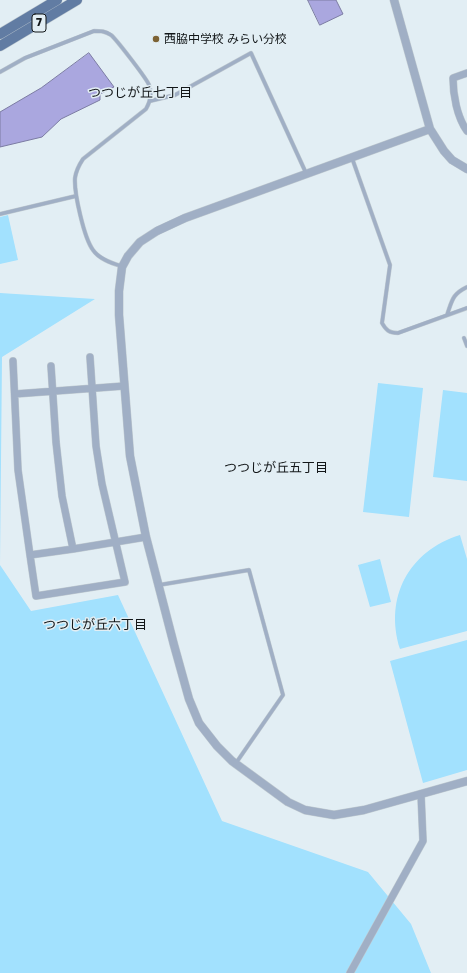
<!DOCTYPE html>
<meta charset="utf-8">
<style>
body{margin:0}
canvas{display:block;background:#e2eef4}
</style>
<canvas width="467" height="973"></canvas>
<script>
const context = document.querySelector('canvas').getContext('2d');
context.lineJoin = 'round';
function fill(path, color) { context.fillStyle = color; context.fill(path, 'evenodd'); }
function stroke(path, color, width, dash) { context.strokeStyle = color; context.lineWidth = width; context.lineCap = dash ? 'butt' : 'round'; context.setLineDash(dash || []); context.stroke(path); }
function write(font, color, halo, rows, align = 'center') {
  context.font = font + ' "Golos Text","Noto Sans JP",sans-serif'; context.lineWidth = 3; context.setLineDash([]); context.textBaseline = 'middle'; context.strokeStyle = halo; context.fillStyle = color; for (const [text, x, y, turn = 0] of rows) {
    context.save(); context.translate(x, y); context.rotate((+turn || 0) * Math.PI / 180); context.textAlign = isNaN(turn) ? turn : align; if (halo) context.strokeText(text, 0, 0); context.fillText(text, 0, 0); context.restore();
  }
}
const green = new Path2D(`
 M8,215L18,260L0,264V217Z
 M0,293L95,299L2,357L0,565L31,611L118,595L222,821L368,872L411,924L431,973H0Z
 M378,383L423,388L409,517L363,512Z
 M443,390L467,393V481L433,477Z
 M460,535L467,559V631L400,649C384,597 409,551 460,535Z
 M380,559L391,602L370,607L358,565Z
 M467,640V770L423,783L390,661Z`);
const water = new Path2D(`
 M308,0H336L343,14L320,25Z
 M89,53L114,87L100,94V100L61,119L42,137L0,147V112L41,88Z`);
const service = new Path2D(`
 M0,72L25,58L94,31C101,31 105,31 111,35C116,39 147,79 149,85C152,93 150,102 146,109L83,159C79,165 76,171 75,178C74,193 84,238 93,250C99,259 111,263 121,266
 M150,101L175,95L251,53L306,173
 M352,158L390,265L382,323C386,330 389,333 398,333L467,308
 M0,214L76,196
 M447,315C452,301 452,294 467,287
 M464,338L467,346
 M159,585L249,570L283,695L236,763`);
const minor = new Path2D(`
 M467,73L453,78C453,95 457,117 467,131
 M13,361L18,470L30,555
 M51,366L56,442L62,496L73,549L146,537
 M15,394L124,386
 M73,549L30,555L36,596L125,582L102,484L96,446L90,357
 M350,973L423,841L421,794`);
const tertiary = new Path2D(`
 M394,0L430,129L444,151L452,160L467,169
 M430,129L185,218L157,231L140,242L128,256L122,267L119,291V315L130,456L146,537L174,645L189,699L199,723L217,746L232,761L288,802L305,810L334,815L364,810L467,781`);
const primary = new Path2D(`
 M0,34L57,0
 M0,46L77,0`);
const markers = [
 [156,39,4,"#7c6234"]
];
const shields = [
 [39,23,14]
];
const shieldNames = [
 ["7",39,23]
];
const poiNames = [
 ["西脇中学校 みらい分校",164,39]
];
const neighbourhoodNames = [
 ["つつじが丘七丁目",140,93],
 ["つつじが丘五丁目",276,468],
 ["つつじが丘六丁目",95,625]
];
fill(green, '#a2e1fe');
fill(water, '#aaa7df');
stroke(water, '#7c7ca3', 1);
stroke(service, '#c1cbd1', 4.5);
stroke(minor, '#c1cbd1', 8);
stroke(tertiary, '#c1cbd1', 9);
stroke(primary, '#c1cbd1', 11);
stroke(service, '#a0afc5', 3.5);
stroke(minor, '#a0afc5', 7);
stroke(tertiary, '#a0afc5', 8);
stroke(primary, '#617ca3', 10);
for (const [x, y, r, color] of markers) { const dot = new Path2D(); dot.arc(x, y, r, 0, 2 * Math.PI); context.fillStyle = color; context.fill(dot); stroke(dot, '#e2eef4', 1.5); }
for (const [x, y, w] of shields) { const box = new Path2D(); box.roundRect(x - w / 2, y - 9, w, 18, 3); context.fillStyle = '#e2eef4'; context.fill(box); stroke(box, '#121618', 1); }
write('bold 11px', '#121618', null, shieldNames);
write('12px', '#121618', '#e2eef4', poiNames, 'left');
write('13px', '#121618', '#e2eef4', neighbourhoodNames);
</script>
